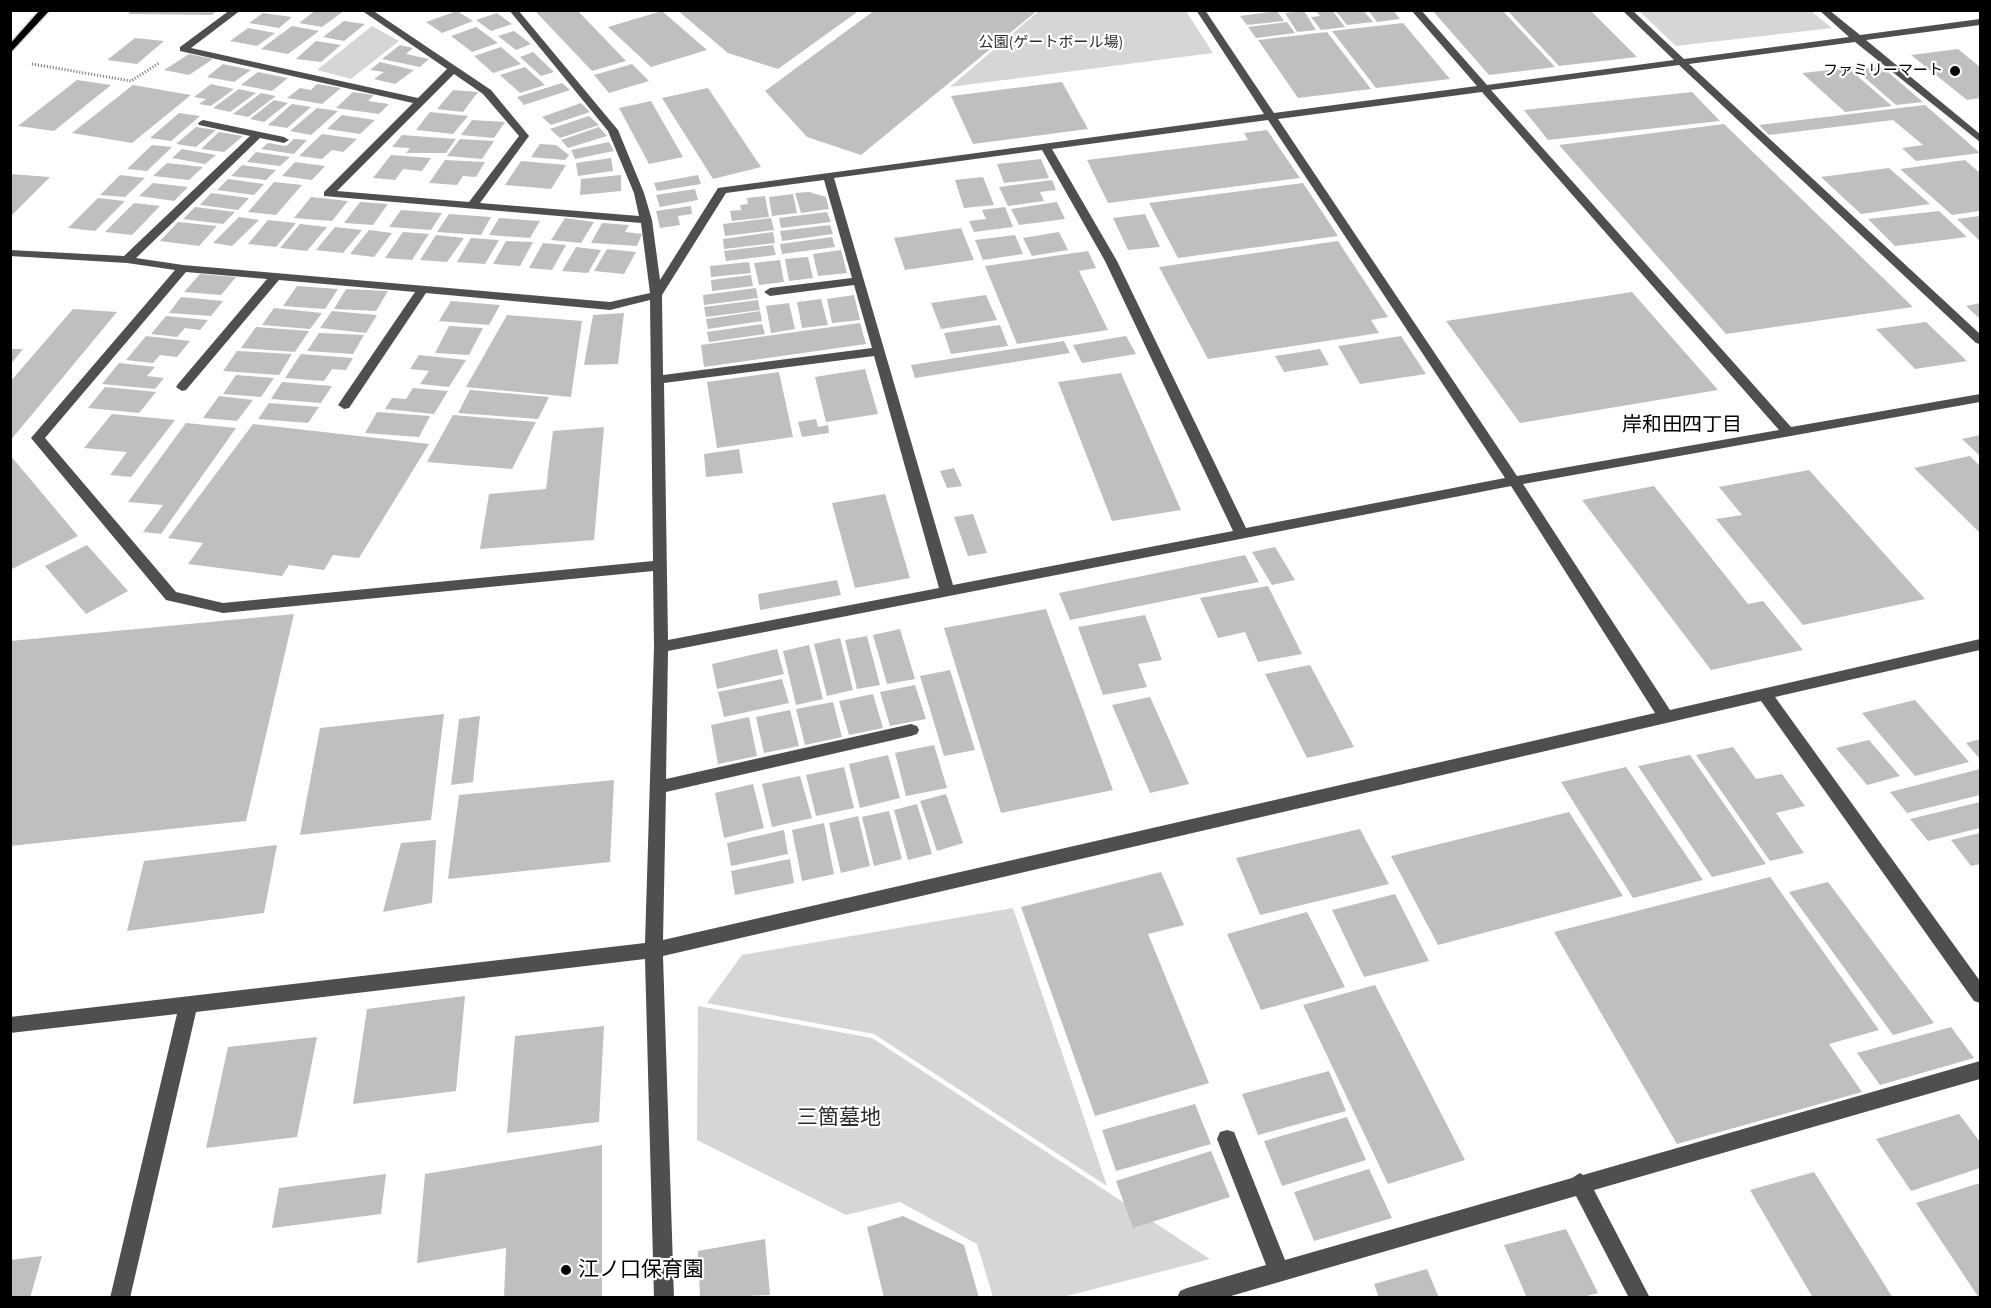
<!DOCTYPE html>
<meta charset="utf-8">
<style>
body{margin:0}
#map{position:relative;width:1991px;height:1308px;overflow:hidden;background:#fff;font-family:Montserrat,sans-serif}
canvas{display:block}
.frame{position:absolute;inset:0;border:12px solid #000;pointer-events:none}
</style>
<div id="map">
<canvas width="1991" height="1308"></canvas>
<div class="frame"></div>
</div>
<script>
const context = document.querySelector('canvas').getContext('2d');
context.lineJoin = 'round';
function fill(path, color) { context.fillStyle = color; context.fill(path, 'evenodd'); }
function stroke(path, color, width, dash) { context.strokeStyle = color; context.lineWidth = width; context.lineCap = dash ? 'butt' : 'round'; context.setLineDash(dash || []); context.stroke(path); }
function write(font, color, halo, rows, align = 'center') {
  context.font = font + ' Montserrat,"Noto Sans JP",sans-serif'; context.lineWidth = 4.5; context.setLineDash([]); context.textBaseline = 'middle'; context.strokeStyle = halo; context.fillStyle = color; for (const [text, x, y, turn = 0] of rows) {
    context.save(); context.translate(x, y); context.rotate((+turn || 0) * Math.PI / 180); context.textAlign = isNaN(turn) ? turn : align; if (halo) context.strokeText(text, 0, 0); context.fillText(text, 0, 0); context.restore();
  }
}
const green = new Path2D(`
 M1040,10L1186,11L1213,53L950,87Z
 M1639,11H1811L1832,28L1676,46Z
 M372,26L399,41L351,79L317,70Z
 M1013,908L1107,1186L874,1034L707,1003L742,955Z
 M698,1006L872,1038L1210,1259L1063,1297H993L977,1244L900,1202L846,1215L697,1140Z`);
const building = new Path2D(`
 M131,10H217L212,15L128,14Z
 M316,10H345L322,27L299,23Z
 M543,10H577L626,61L592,71L536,12Z
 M677,10H860L778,69L728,53Z
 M875,10H1038L861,155L807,137L765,91Z
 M1315,10H1332L1345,27L1321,30L1311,17L1320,16Z
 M1335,10H1363L1373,22L1347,25Z
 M1368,10H1393L1400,19L1377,22Z
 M1432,10H1502L1555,67L1489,75Z
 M1507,10H1590L1637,57L1559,66Z
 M457,11L473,21L442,33L426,22Z
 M662,11L707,50L651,67L608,27Z
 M1277,11L1284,21L1247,25L1240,16Z
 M1304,11L1316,30L1297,32L1285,13Z
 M263,13L292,17L279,28L249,23Z
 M497,13L512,24L491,31L476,20Z
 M344,21L365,24L344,41L323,37Z
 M1287,22L1295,33L1256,38L1248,27Z
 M1403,23L1450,79L1376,88L1332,31Z
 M292,26L319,31L288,54L261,49Z
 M476,27L498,43L472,52L451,36Z
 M248,28L275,33L257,46L230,41Z
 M514,31L531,44L516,50L498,36Z
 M1327,32L1371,89L1298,98L1258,40Z
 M135,38L164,41L137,64L107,60Z
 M316,41L341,45L321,62L296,59Z
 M400,45L413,48L406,54L429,59L420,67L382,59Z
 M501,47L521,64L493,73L474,56Z
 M1958,49L1980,67V98L1967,100L1911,55Z
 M533,52L554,72L541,76L520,57Z
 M189,54L213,59L189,75L164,70Z
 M380,62L414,70L395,84L374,79L384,72L370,70Z
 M223,64L251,70L234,82L207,77Z
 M632,64L649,81L609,93L594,75Z
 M525,67L545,85L520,93L500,75Z
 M1882,67L1923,102L1896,105L1855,69Z
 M1848,68L1892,106L1845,112L1802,73Z
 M258,72L288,78L272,91L241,85Z
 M77,80L111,85L54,131L18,126Z
 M1062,82L1088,129L973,144L951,96Z
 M562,83L570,90L524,105L517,97Z
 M211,84L234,89L211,106L199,104L206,99L194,97Z
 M317,84L341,88L322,104L287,98L300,88L311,90Z
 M133,85L191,95L132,143L72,133Z
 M708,88L761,167L713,179L662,98Z
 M239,89L256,93L230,112L213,108Z
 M453,90L478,92L463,112L437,109Z
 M353,92L374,95L368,101L389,104L379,114L336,108Z
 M1692,92L1720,121L1548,140L1524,110Z
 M261,93L276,96L248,117L233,114Z
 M274,100L288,103L264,122L250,119Z
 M651,101L683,157L649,164L619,108Z
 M581,103L590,112L551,125L542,117Z
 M292,104L311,107L287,128L268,125Z
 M1925,105L1980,153L1916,161L1902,148L1923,145L1893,120L1769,135L1759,125Z
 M317,108L338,111L311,135L290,131Z
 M430,112L468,116L453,134L416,130Z
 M179,113L200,116L171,141L150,138Z
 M342,115L375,120L360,134L327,129Z
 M589,116L599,125L560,138L550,129Z
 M472,120L505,122L494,138L461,135Z
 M1724,124L1913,307L1726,334L1559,145Z
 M196,127L216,130L196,147L176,144Z
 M599,127L607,136L568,148L561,140Z
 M1267,130L1300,178L1108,203L1087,160L1248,140L1244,133Z
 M219,132L243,136L224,152L201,149Z
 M322,134L357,139L343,152L332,150L322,159L299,156Z
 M402,135L456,139L446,153H406L410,148L392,147Z
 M294,139L307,140L294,154L261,149L268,143L286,146Z
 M460,139L494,141L482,159L447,156Z
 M609,142L614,151L575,159L571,150Z
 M540,144L556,145L569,155L565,160L531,157Z
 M152,145L172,147L147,171L127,169Z
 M182,149L216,155L205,164L172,158Z
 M256,152L290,157L280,166L247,162Z
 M391,155L431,158L422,171L403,169L395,180L373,178Z
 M611,158L613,171L578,176L576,163Z
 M1041,159L1049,178L1004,183L997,164Z
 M445,160L485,162L476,177L463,176L457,185L429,183Z
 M1965,160L1980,173V211L1952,215L1900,169Z
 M521,161L566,165L551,189L505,185Z
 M295,162L325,166L312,180L282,176Z
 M167,163L203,167L189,180L153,176Z
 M242,165L276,170L266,180L231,176Z
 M1889,168L1930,204L1861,214L1821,177Z
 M10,174L50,177L10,217Z
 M120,175L145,178L125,197L100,195Z
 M621,175V191L580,195L581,179Z
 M698,175L701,184L657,191L654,183Z
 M983,177L994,205L964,208L955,180Z
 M228,179L264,184L254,195L217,190Z
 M1052,180L1056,190L1040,192L1044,201L1008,206L999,187Z
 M274,182L302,185L276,215L248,212Z
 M153,183L188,187L174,201L139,196Z
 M1303,183L1338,236L1178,258L1149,203Z
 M695,189L698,200L660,207L656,195Z
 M809,192L826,197L829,209L801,213L795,193Z
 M211,193L249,198L238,210L200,205Z
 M793,194L797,213L772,216L769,197Z
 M765,196L769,217L732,221L730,211L741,210L740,205L748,204L747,198Z
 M311,197L348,201L332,221L294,218Z
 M98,198L125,201L95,231L68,228Z
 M360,202L388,204L373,225L344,223Z
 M1057,202L1065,219L1019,225L1011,209Z
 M134,203L160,206L132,235L105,232Z
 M691,206L692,214L678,216L680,225L660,228L656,211Z
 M195,207L235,212L223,224L183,219Z
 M1005,207L1013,227L974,232L969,221L986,219L982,210Z
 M401,210L442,213L431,230L389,227Z
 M1939,211L1967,237L1895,246L1868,219Z
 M827,212L831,222L781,228L779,218Z
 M449,214L491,217L481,235L437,232Z
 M1145,214L1160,247L1128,250L1113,218Z
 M1980,216V241L1957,219Z
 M239,217L259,220L232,246L213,243Z
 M499,218L540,221L530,238L489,235Z
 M565,218L594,222L581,243L551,240Z
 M771,218L774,230L725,236L723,224Z
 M268,220L296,223L276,247L248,244Z
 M178,222L217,226L199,246L160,241Z
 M602,223L629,225L625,232L642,234L637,246L591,243Z
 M300,224L327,227L307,251L280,248Z
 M830,225L833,234L782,241L780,231Z
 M335,227L362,230L343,253L316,250Z
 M961,228L974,260L905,270L894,238Z
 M369,230L392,233L374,257L350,254Z
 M403,232L429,234L412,260L385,258Z
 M773,232L775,243L724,249L723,239Z
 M1059,232L1068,250L1032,256L1023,238Z
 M436,235L464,238L447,262L420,260Z
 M1015,235L1023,254L983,260L975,240Z
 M832,237L835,247L782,254L780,244Z
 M471,238L499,240L485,264L457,262Z
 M506,241L533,242L520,266L493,264Z
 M1338,241L1388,317L1371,320L1379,333L1208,359L1159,267Z
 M543,243L566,245L552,270L529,268Z
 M773,245L776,255L726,261L724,251Z
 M576,247L601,250L588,273L562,271Z
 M607,249L636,252L624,274L594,271Z
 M841,250L847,273L818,276L813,254Z
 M1088,251L1096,268L1079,271L1108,330L1017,344L985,266Z
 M808,257L813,278L789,281L785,259Z
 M780,260L784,282L759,285L754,263Z
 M749,262L751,273L711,277L710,266Z
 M200,274L236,277L221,295L184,292Z
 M751,275L753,286L712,291L711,280Z
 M297,286L338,289L325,309L283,306Z
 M756,288L758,298L704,305L703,295Z
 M346,289L388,291L376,311L334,309Z
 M1632,292L1718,390L1520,423L1446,321Z
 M854,295L860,320L832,323L827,299Z
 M986,295L997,320L941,329L931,303Z
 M181,297L223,301L211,316L169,313Z
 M821,299L828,325L802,328L797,302Z
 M758,300L760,310L706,317L704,307Z
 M451,301L500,305L489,325L439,321Z
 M789,303L795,329L771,333L766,306Z
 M1980,303V319L1966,306Z
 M274,308L322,313L310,329L262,325Z
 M73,309L117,312L10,441V382Z
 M332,311L377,315L366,333L320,328Z
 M760,311L762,321L708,329L706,319Z
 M624,313L618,364L584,365L593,315Z
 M507,315L582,321L571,397L466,387Z
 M166,316L208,320L200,330L185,328L177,337L151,334Z
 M1926,322L1967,361L1915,369L1876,329Z
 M860,323L866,344L704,367L701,345Z
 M762,324L765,334L709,342L707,332Z
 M1000,325L1008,346L951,354L944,333Z
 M449,326L483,328L469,355L435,353Z
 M256,327L309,331L295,352L241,348Z
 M319,333L364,335L353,354L307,351Z
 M146,336L190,341L177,357L160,355L153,363L126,360Z
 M1126,336L1136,354L1082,363L1073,345Z
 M1401,336L1426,374L1360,384L1338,346Z
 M1064,341L1070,353L915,378L911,365Z
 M10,349H23L10,365Z
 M1320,349L1329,365L1284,372L1275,356Z
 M237,351L292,354L279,375L223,371Z
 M301,354L353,358L346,370L332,369L324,381L285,378Z
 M419,355L466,360L449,387L420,384L429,371L410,369Z
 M119,363L155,367L147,376L164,378L155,389L102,384Z
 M865,369L878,414L826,422L815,377Z
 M779,372L793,437L717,448L707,382Z
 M1121,373L1181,510L1112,521L1058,382Z
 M236,375L274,378L261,397L223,394Z
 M282,382L332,386L321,403L271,399Z
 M105,387L156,392L139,413L88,408Z
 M413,388L448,391L434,414L385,409L392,398L406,399Z
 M470,390L549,397L538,419L458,413Z
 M219,396L253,400L237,421L203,418Z
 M269,403L319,407L308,423L258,419Z
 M377,412L430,416L419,437L365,433Z
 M112,414L175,420L131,477L110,475L127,452L84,448Z
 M453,415L536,422L512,469L427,462Z
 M816,419L818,427L828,425L829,433L802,437L798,422Z
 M186,423L236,428L161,534L143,532L163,505L128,502Z
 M253,424L429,444L359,558L333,555L324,570L289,565L282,576L188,564L203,543L168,538Z
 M604,427L594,540L480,549L489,494L546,489L553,431Z
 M1980,435V456L1962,439Z
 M739,449L743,473L706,477L704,454Z
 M10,455L78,536L10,570Z
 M1970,456L1980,466V533L1914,468Z
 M954,468L962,486L947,488L940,471Z
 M1809,470L1925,599L1803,625L1716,519L1742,515L1719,487Z
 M1654,486L1748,604L1763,601L1803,650L1711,670L1582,500Z
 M885,494L910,578L855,588L832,503Z
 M973,514L987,553L968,556L954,517Z
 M87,545L128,591L86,614L45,566Z
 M1275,547L1295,580L1272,585L1252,552Z
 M1245,555L1259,582L1070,620L1059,593Z
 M837,580L841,595L760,610L758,594Z
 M1268,586L1302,654L1258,662L1245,632L1218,638L1200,598Z
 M1046,609L1113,790L1001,813L944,628Z
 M294,614L246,821L10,846V641Z
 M1145,615L1162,660L1138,664L1147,687L1103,695L1078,627Z
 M900,629L915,679L887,684L873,635Z
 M867,636L880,685L857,689L845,640Z
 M840,638L853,690L827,696L814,644Z
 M809,645L823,699L796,705L783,651Z
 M777,649L784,674L717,689L712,664Z
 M1310,665L1354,747L1307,758L1265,674Z
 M950,670L975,750L944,756L920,676Z
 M782,679L789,703L724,717L718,692Z
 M915,685L926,719L890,726L880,692Z
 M873,694L883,728L849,735L839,701Z
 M1150,697L1189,784L1150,793L1112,705Z
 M1915,700L1969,762L1915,776L1862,713Z
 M833,702L842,737L805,745L796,709Z
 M790,710L799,746L764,753L756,717Z
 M444,714L431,820L300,835L320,728Z
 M480,716L473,782L451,785L459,719Z
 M749,717L757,756L718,764L711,725Z
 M1980,739V759L1966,743Z
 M1869,740L1900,776L1867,785L1836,748Z
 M934,745L947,788L906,796L895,753Z
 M1733,747L1756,779L1782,774L1805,806L1776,813L1804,853L1770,861L1696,755Z
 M888,755L900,798L860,808L849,764Z
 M1690,755L1766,864L1712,877L1638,766Z
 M844,767L854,808L816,816L806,775Z
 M1626,767L1703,880L1633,898L1561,782Z
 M1980,769V795L1907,813L1890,792Z
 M800,776L812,818L772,827L762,784Z
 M614,780L610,862L448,879L459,795Z
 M753,784L764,828L724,838L715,793Z
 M946,794L963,843L937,851L920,801Z
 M1980,802V828L1928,841L1910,819Z
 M917,804L932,854L908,860L894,810Z
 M889,811L902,859L874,866L862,817Z
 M1569,812L1623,896L1438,945L1391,856Z
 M858,816L870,866L841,873L829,823Z
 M824,823L834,874L802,881L792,830Z
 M1360,829L1389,884L1260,915L1236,858Z
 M784,830L788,854L731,866L727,843Z
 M1980,833V864L1971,866L1951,840Z
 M436,840L432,903L383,912L401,843Z
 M277,845L264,913L127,931L144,861Z
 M790,859L794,883L735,895L731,871Z
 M1161,872L1184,925L1148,934L1209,1083L1095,1116L1021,907Z
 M1770,877L1879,1030L1829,1044L1862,1092L1677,1144L1554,932Z
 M1828,882L1934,1023L1893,1035L1789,892Z
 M1395,894L1429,961L1364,977L1332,910Z
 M1307,912L1345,987L1261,1010L1227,934Z
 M1375,985L1465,1160L1388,1184L1303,1005Z
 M465,996L456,1091L353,1104L367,1009Z
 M604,1026L599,1122L507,1133L515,1036Z
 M1951,1027L1974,1058L1880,1085L1857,1053Z
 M317,1037L297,1137L206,1148L228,1047Z
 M1329,1071L1346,1111L1258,1135L1242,1094Z
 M1195,1104L1211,1144L1116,1171L1102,1130Z
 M1959,1114L1980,1142V1168L1911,1191L1876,1139Z
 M1347,1117L1366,1160L1282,1186L1264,1141Z
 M602,1145V1298H504L506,1248L417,1263L425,1174Z
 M1211,1151L1230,1197L1133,1228L1116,1181Z
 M1369,1169L1392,1218L1314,1241L1294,1192Z
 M1814,1172L1893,1298H1813L1750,1190Z
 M386,1174L381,1214L272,1228L279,1188Z
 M1980,1183V1298H1979L1916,1203Z
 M903,1216L964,1245L979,1298H884L867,1227Z
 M1566,1229L1598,1293L1580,1298H1527L1504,1245Z
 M765,1239L770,1295L700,1298L698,1251Z
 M42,1256L30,1298H10V1260Z
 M1427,1269L1439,1298H1379L1374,1284Z`);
const path = new Path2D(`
 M32,64L131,81L159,63`);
const minor = new Path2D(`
 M230,10H241L191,48L418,98L447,69L361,10H372L491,90L529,136L480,203L639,216L634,193L608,131L509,10H518L618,130L644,193L652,220L660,280L718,188L1264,114L1196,10H1205L1274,113L1477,86L1411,10H1421L1487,85L1674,60L1622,10H1632L1684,59L1849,37L1819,10H1829L1860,35L1980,19V25L1866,40L1980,134V142L1855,42L1689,64L1980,334V344L1976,343L1679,65L1491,90L1791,427L1980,394V402L1523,484L1670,710L1980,639V650L1775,697L1980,981V1003L1974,1001L1761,701L663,956L674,1298H654L645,959L196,1012L130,1298H110L177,1014L10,1033V1017L645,943L654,647L653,571L223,613L166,600L31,438L175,270L127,263L10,256V250L124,256L250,136L199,125L198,123L203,120L284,137L289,140L284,143L260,138L136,258L183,265L610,302L650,293L641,223L324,196V192L413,103L180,51V47ZM454,74L483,94L519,136L469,202L337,191ZM1482,92L1779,430L1517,476L1278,119ZM1268,120L1505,478L1246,528L1117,261L1052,149ZM1042,150L1105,261L1233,531L953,585L834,178ZM824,180L852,278L770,288L764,292L770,296L854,285L872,348L663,375L662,295L726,193ZM186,272L267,279L178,384L176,387L182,391L186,390L279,280L415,292L338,405L344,409L349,408L426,293L610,310L650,300L653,561L223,603L176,592L45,438ZM874,356L939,588L668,640L664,383ZM1511,486L1655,713L663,940L666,792L911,736L917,734L919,730L917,726L911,724L666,779L668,651Z
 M1980,1061V1079L1594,1190L1650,1298H1629L1576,1196L1224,1298H1177L1180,1291L1187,1288L1266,1265L1217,1139L1220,1132L1227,1130L1234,1132L1285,1260L1572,1178L1580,1173L1583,1175Z`);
const major = new Path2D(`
 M40,10H50L10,53V44Z`);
const markers = [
 [1955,71,6,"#000"],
 [566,1270,6,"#000"]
];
const farParknames = [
 ["公園(ゲートボール場)",1051,43]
];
const farPoinames = [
 ["ファミリーマート",1943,71]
];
const neighbourhoodNames = [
 ["岸和田四丁目",1682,425]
];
const nearParknames = [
 ["三箇墓地",839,1118]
];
const nearPoinames = [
 ["江ノ口保育園",578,1270]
];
fill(green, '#d6d6d6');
fill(building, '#bfbfbf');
stroke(major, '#dbdbdb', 3);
stroke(path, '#717171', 3, [1, 2]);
fill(minor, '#4f4f4f');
fill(major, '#000');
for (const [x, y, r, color] of markers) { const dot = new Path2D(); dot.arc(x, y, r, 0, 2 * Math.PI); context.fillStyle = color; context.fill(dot); stroke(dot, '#fff', 2); }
write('15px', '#2d2d2d', '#fff', farParknames);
write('15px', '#000', '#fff', farPoinames, 'right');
write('20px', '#000', '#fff', neighbourhoodNames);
write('21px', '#2d2d2d', '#fff', nearParknames);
write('21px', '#000', '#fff', nearPoinames, 'left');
</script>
